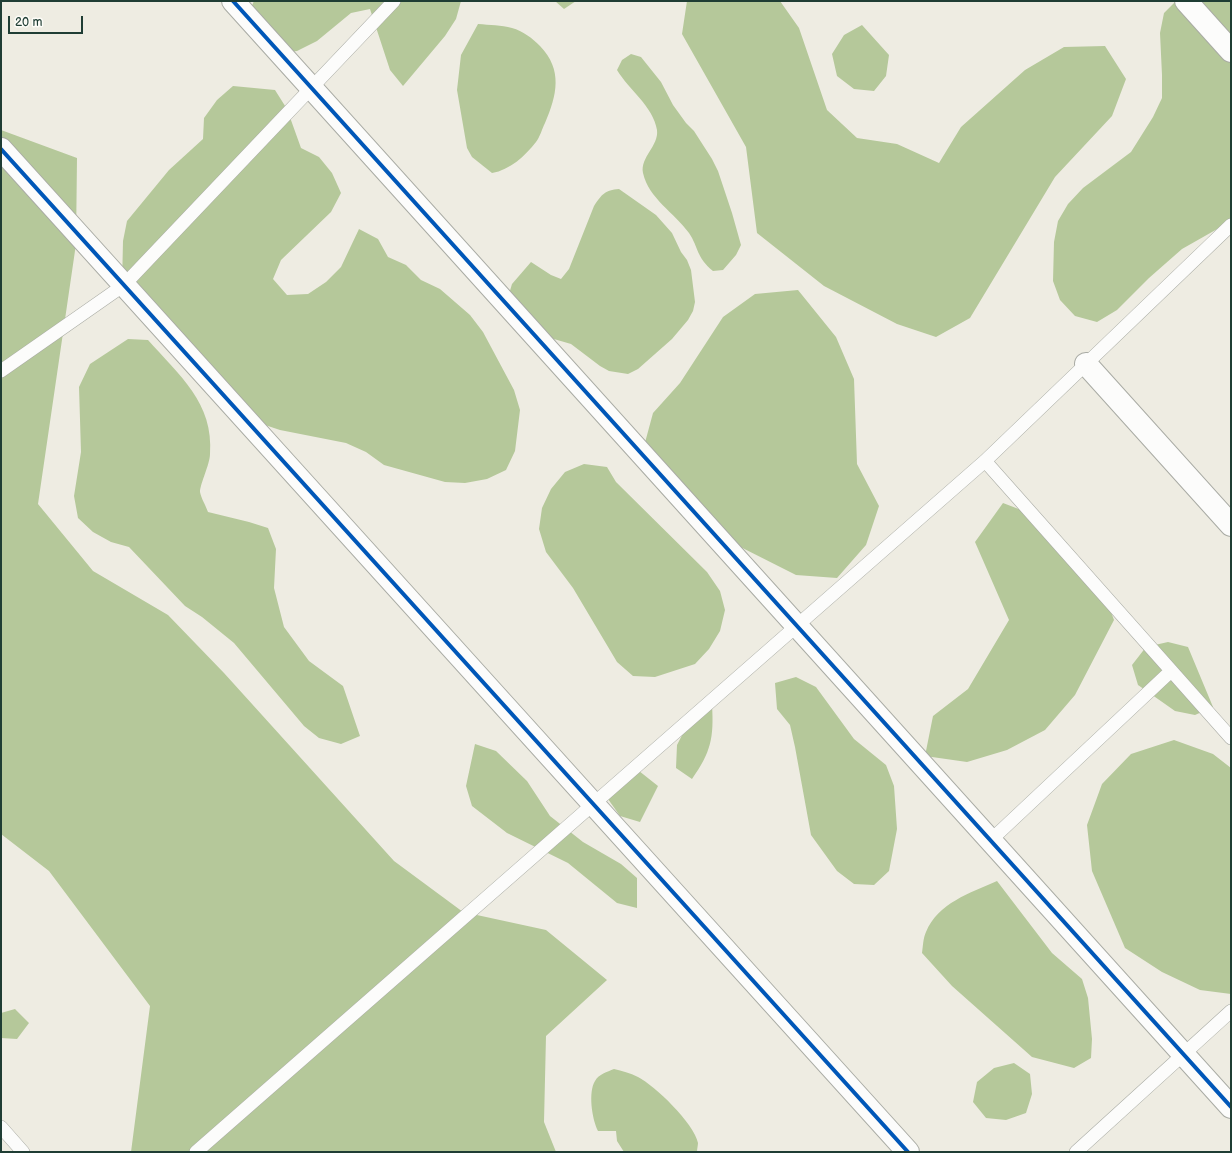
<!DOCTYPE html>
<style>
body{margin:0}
#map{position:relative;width:1232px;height:1153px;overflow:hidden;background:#eeece2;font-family:"Balsamiq Sans",sans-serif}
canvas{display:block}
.frame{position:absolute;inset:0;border:2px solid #1f3d34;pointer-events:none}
.scale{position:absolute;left:8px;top:16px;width:75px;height:18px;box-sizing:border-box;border:2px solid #1f3d34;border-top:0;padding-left:5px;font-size:12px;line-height:14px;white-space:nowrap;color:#1f3d34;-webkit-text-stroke:3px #fdfcf7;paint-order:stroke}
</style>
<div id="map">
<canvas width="1232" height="1153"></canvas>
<div class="frame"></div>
<div class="scale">20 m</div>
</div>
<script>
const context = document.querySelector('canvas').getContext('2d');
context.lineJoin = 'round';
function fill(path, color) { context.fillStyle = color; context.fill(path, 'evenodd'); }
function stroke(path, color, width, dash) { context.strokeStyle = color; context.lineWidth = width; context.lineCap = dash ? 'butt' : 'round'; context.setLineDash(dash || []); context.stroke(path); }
const forest = new Path2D(`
 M254,1H461L456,19L445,36L403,86L390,70L370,9L351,13L317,41L297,51L277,54L244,23Z
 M555,1H576L564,9Z
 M687,1H780L799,28L827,110L857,138L897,144L939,163L961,127L1025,70L1064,47L1105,46L1126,79L1112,116L1055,177L970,318L936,337L897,324L824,286L757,233L746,147L682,34Z
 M1176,1H1231V227L1219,228L1182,249L1149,278L1117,310L1097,322L1075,316L1060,300L1053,281L1054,242L1058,221L1068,204L1083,188L1131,152L1153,117L1162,98V75L1160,33L1164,13Z
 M478,24C490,25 501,25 512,28C523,31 532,38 540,46C563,70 557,95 545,123C542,129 540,137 536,142C525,156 510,170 492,173L472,157L467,148L457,90L461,55Z
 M862,25L889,55L886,76L874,91L854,89L837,76L832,54L844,35Z
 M631,54L641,57L661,82L673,105L686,123L694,131L712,159L718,171L732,213L741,245L736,255L723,270L713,271C696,257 699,248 689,233C674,212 649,199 643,173C640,157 659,146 657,130C653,106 629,90 617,70L622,60Z
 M233,86L275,90L287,109L301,148L319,157L332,173L341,193L331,212L281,260L273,279L287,295L308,294L326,282L341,267L359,229L378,239L388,257L406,265L421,280L440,289L470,315L483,332L514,390L520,410L515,451L506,470L487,479L465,483L445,482L384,465L366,452L346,443L280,430L259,423L122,285L123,241L127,221L169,170L203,139L204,118L217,100Z
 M1,130L77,158L76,244L38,504L93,571L168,615L224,673L394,861L463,912L546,930L607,980L546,1036L544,1122L556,1152H131L150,1006L49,871L1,834Z
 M619,189L656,215L672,233L681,252L687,260L691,270L695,302L693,311L688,320L672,339L638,369L628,374L609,371L600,366L571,344L530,332L509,294L512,284L531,262L551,275L561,279L569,269L594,206C602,194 605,190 619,189Z
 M798,290L836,337L854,379L857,464L879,506L866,545L837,578L796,575L685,519L657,488L643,450L653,413L680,383L723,317L755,294Z
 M128,339L148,340C179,375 214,403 210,454C210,464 200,484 200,492C201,498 206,506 208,512L249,522L268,528L276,549L274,588L284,627L309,661L343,686L360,736L341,744L319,738L304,726L234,643L202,617L185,606L129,547L111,542L93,532L78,518L74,496L81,452L79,387L90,364Z
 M584,464L607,467L616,482L707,572L720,591L725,610L720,631L709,649L695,664L655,677L633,676L617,662L573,588L546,552L539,529L542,508L551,489L565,472Z
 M1003,503L1042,518L1099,580L1114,620L1075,695L1045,730L1007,750L967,762L925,756L933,716L968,689L1009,620L975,542Z
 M1168,642L1188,647L1213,707L1195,715L1175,711L1138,685L1132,665L1146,647Z
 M796,677L816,687L854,739L886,765L894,786L897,829L889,871L874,885L854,884L837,871L811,835L795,747L790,725L777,709L775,683Z
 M712,705C714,738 711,752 692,779L676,768L677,745L697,706Z
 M1174,740L1213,754L1231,768V994L1200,990L1162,972L1125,948L1092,871L1087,825L1102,784L1131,754Z
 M475,744L496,751L527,781L550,816L583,842L621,864L637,878V908L617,903L568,863L507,833L472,806L466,786Z
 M634,767L658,786L640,822L620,816L608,799Z
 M997,881L1052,953L1082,979L1088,998L1092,1039L1091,1058L1074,1068L1032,1057L952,986L922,953C923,947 923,938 926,932C938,903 970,893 997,881Z
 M15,1009L29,1023L17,1039L1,1038V1013Z
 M1014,1063L1030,1074L1032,1094L1026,1113L1006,1120L986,1118L973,1102L977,1082L994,1068Z
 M614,1069C622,1071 630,1073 638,1077C655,1086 694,1123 698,1143C698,1145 697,1149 697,1152H624L617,1141L616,1131H598C592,1119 588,1092 595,1081C599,1074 607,1072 614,1069Z`);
const lane = new Path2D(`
 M1,371L124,285L394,1
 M985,461L1231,738
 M991,840L1171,671
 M1,1127L23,1152
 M196,1152L985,461L1231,225
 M1076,1152L1231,1011`);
const street = new Path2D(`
 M233,1L1231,1107
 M1186,1L1231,51
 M1,149L908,1152
 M1086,364L1231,525`);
const cycleway = new Path2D(`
 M233,1L1231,1107
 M1,149L908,1152`);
fill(forest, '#b5c89a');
stroke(lane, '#a9aba4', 14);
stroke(street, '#a9aba4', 24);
stroke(lane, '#fcfcfb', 13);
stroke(street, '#fcfcfb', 22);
stroke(cycleway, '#0057b8', 4);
</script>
